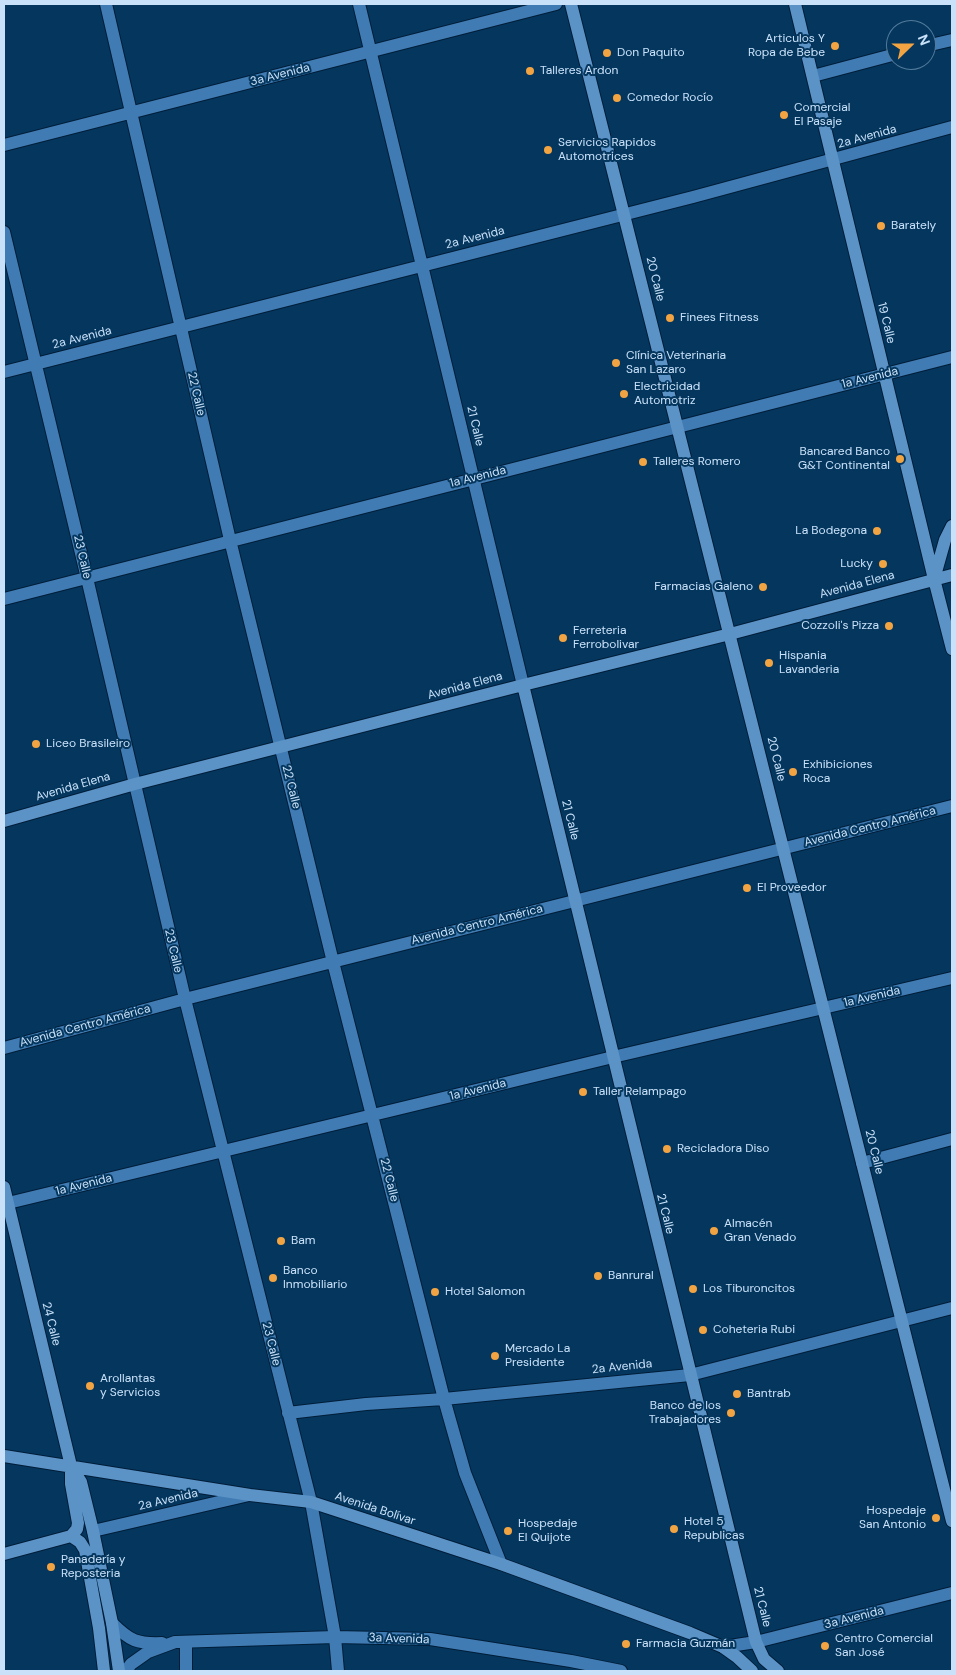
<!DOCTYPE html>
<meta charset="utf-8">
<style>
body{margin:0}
#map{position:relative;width:956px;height:1675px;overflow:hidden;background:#05375e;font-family:"DM Sans",sans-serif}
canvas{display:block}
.frame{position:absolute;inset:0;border:5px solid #c9e1f9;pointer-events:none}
.north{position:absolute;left:886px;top:20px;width:50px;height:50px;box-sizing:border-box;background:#05375e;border:1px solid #537b9c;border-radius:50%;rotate:68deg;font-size:14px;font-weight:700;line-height:20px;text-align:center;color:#c9e1f9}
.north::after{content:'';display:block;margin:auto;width:18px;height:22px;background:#f3a442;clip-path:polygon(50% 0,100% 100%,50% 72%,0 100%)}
</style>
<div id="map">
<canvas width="956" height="1675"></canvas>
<div class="frame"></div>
<div class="north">N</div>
</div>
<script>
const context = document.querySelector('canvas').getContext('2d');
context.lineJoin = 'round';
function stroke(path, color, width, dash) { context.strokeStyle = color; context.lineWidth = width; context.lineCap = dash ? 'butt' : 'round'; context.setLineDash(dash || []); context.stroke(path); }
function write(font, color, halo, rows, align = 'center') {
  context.font = font + ' "DM Sans",sans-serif'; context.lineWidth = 4; context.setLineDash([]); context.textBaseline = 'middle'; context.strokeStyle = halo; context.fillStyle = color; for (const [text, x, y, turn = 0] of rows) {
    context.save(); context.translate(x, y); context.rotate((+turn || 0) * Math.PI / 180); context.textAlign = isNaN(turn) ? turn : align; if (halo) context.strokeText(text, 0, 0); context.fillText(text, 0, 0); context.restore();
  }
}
const minor = new Path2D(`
 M106,4L230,540L333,962L444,1399L465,1473L501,1564
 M359,4L523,685
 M926,46L952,40
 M813,76L896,54
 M4,145L556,4
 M4,232L87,578L185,999L311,1502L335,1637L338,1671
 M4,372L693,197L952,127
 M4,599L952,357
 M4,1048L185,999L952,806
 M862,1163L952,1139
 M4,1204L613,1057L952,978
 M288,1413L366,1404L444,1399L690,1375L952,1308
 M93,1531L249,1495
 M112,1623C130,1641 137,1644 162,1643
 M186,1642V1671
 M723,1647L756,1642L952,1593
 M126,1671L131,1664L148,1652L175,1642L335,1637L430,1639L571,1661L621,1671`);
const major = new Path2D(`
 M571,4L952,1521
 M795,4L934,579L952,649
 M934,579L945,540L952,526
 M523,685L756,1642L764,1659L778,1671
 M4,821L135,784L523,685L730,634L952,575
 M4,1187L71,1466V1484L78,1523L77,1529L71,1536
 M4,1456L250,1495L311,1502L501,1564L690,1633L723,1647L737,1657L752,1671
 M71,1466L81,1482L93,1531L112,1623L119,1671
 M71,1536L80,1542L85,1550L99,1628L104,1671
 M4,1554L71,1536`);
const markers = [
 [835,46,5,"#f3a442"],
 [607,53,5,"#f3a442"],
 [530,71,5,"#f3a442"],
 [617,98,5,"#f3a442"],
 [784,115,5,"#f3a442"],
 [548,150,5,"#f3a442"],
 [881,226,5,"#f3a442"],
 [670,318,5,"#f3a442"],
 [616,363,5,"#f3a442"],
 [624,394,5,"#f3a442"],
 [900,459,5,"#f3a442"],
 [643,462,5,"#f3a442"],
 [877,531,5,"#f3a442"],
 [883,564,5,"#f3a442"],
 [763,587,5,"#f3a442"],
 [889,626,5,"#f3a442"],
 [563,638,5,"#f3a442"],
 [769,663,5,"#f3a442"],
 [36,744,5,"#f3a442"],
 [793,772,5,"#f3a442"],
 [747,888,5,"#f3a442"],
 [583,1092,5,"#f3a442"],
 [667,1149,5,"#f3a442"],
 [714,1231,5,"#f3a442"],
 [281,1241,5,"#f3a442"],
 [598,1276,5,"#f3a442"],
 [273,1278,5,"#f3a442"],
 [693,1289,5,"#f3a442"],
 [435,1292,5,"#f3a442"],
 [703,1330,5,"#f3a442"],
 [495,1356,5,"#f3a442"],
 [90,1386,5,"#f3a442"],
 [737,1394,5,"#f3a442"],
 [731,1413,5,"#f3a442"],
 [936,1518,5,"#f3a442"],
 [674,1529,5,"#f3a442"],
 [508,1531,5,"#f3a442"],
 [51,1567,5,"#f3a442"],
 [626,1644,5,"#f3a442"],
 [825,1646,5,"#f3a442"]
];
const poiNames = [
 ["Articulos Y",825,39,"right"],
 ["Ropa de Bebe",825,53,"right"],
 ["Don Paquito",617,53],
 ["Talleres Ardon",540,71],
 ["Comedor Rocío",627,98],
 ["Comercial",794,108],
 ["El Pasaje",794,122],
 ["Servicios Rapidos",558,143],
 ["Automotrices",558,157],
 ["Barately",891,226],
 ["Finees Fitness",680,318],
 ["Clínica Veterinaria",626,356],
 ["San Lazaro",626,370],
 ["Electricidad",634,387],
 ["Automotriz",634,401],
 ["Bancared Banco",890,452,"right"],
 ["G&T Continental",890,466,"right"],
 ["Talleres Romero",653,462],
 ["La Bodegona",867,531,"right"],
 ["Lucky",873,564,"right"],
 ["Farmacias Galeno",753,587,"right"],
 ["Cozzoli's Pizza",879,626,"right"],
 ["Ferreteria",573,631],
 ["Ferrobolivar",573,645],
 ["Hispania",779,656],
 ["Lavanderia",779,670],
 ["Liceo Brasileiro",46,744],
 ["Exhibiciones",803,765],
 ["Roca",803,779],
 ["El Proveedor",757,888],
 ["Taller Relampago",593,1092],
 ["Recicladora Diso",677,1149],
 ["Almacén",724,1224],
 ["Gran Venado",724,1238],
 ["Bam",291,1241],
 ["Banco",283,1271],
 ["Inmobiliario",283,1285],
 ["Banrural",608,1276],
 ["Los Tiburoncitos",703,1289],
 ["Hotel Salomon",445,1292],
 ["Coheteria Rubi",713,1330],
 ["Mercado La",505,1349],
 ["Presidente",505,1363],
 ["Arollantas",100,1379],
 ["y Servicios",100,1393],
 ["Bantrab",747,1394],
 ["Banco de los",721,1406,"right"],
 ["Trabajadores",721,1420,"right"],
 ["Hospedaje",926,1511,"right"],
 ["San Antonio",926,1525,"right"],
 ["Hotel 5",684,1522],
 ["Republicas",684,1536],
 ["Hospedaje",518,1524],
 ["El Quijote",518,1538],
 ["Panadería y",61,1560],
 ["Reposteria",61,1574],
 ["Centro Comercial",835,1639],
 ["San José",835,1653],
 ["Farmacia Guzmán",636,1644]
];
const streetNames = [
 ["3a Avenida",280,75,-14],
 ["2a Avenida",867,137,-15],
 ["2a Avenida",475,238,-14],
 ["20 Calle",655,279,76],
 ["19 Calle",886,323,76],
 ["2a Avenida",82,338,-14],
 ["1a Avenida",870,378,-14],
 ["22 Calle",196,394,77],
 ["21 Calle",475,426,77],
 ["1a Avenida",478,477,-14],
 ["23 Calle",82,557,77],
 ["Avenida Elena",857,585,-15],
 ["Avenida Elena",465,686,-15],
 ["20 Calle",776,759,76],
 ["Avenida Elena",73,787,-16],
 ["22 Calle",291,787,76],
 ["21 Calle",570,820,76],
 ["Avenida Centro América",870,827,-14],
 ["Avenida Centro América",477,925,-14],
 ["23 Calle",173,951,77],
 ["1a Avenida",872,997,-13],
 ["Avenida Centro América",85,1026,-15],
 ["1a Avenida",478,1090,-14],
 ["20 Calle",874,1152,76],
 ["22 Calle",389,1180,76],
 ["1a Avenida",84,1185,-14],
 ["21 Calle",665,1214,76],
 ["24 Calle",51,1324,76],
 ["23 Calle",271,1344,76],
 ["2a Avenida",622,1367,-6],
 ["2a Avenida",168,1500,-13],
 ["Avenida Bolívar",375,1509,18],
 ["21 Calle",762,1607,76],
 ["3a Avenida",854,1618,-14],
 ["3a Avenida",399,1639,2]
];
stroke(minor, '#001d38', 14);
stroke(major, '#001d38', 14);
stroke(minor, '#407cb3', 12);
stroke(major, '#5b93c7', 12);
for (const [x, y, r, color] of markers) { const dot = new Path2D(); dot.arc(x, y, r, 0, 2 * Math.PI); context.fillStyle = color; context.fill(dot); stroke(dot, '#05375e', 2); }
write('12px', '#c9e1f9', '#05375e', poiNames, 'left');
write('12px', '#c9e1f9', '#05375e', streetNames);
</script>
